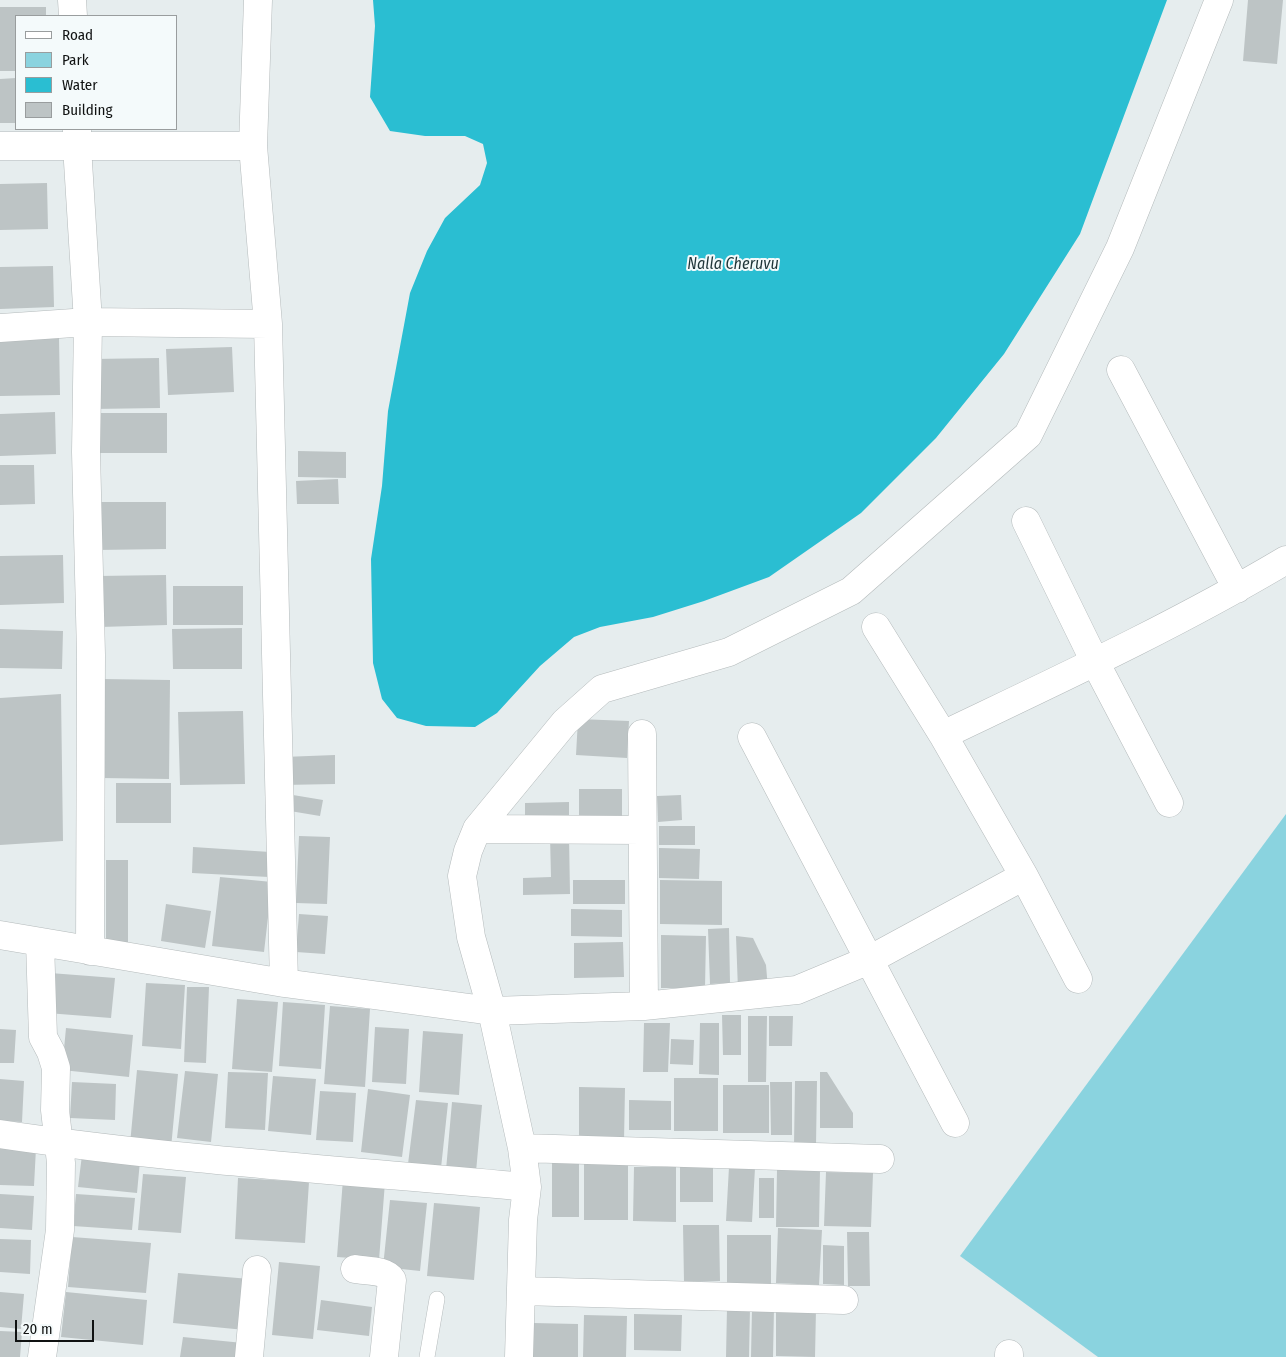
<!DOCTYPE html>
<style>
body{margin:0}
#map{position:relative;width:1286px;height:1357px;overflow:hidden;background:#e6edee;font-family:"Fira Sans Condensed",sans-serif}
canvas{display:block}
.legend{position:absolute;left:15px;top:15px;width:162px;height:115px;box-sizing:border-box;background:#f4fafb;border:1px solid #999d9e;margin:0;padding:6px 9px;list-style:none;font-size:15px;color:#101212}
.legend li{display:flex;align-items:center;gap:10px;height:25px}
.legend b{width:25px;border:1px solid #999d9e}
.scale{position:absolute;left:15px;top:1320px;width:79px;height:22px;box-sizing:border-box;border:2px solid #101212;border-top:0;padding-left:6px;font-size:15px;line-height:18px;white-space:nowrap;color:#101212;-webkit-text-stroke:4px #f4fafb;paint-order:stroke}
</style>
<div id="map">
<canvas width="1286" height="1357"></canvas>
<ul class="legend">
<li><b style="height:6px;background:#fff"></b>Road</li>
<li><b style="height:14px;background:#8ad3df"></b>Park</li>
<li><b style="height:14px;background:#2abed2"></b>Water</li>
<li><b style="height:14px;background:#bdc4c5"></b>Building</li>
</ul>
<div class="scale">20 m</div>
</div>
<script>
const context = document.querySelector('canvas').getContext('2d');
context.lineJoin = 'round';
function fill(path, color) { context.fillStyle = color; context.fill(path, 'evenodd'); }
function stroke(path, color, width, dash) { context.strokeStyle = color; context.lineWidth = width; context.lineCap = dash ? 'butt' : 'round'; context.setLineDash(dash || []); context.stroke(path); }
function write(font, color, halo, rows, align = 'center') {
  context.font = font + ' "Fira Sans Condensed",sans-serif'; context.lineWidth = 4; context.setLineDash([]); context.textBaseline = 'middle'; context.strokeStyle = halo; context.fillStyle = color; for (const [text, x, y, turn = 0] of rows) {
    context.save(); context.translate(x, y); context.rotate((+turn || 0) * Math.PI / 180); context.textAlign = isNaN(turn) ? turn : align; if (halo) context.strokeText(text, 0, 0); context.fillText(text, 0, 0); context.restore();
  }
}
const green = new Path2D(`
 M1286,814V1357H1098L960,1256Z`);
const water = new Path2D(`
 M373,0H1167L1080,234L1004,354L936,438L861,513L769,577L704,601L653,617L600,627L574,637L540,666L497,713L475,727L426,726L397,718L382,699L373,663L371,559L382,486L388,411L410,293L427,251L445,218L480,185L487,163L483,144L465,136H425L390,131L370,97L375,26Z`);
const building = new Path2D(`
 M1248,0H1283L1277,64L1243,61Z
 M0,7H46V16H16V71H0Z
 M16,78V123H0V79Z
 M47,183L48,229L0,230V184Z
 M53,266L54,307L0,309V267Z
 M59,337L60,395L0,396V338Z
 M232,347L234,392L168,395L166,349Z
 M159,358L160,408L93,409V359Z
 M55,412L56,454L0,456V414Z
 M93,413H167V453H93Z
 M298,451L346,452V478L298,477Z
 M0,465H34L35,504L0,505Z
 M338,479L339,504H297L296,481Z
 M97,502H166V549L97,550Z
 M63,555L64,603L0,605V556Z
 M166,575L167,625L100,627L98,576Z
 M173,586H243V625H173Z
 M242,628V669H173L172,629Z
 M0,629L63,631L62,669L0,668Z
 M102,679L170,680L169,779L101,778Z
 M61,694L63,841L0,845V698Z
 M243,711L245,784L180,785L178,712Z
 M578,719L629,721L627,758L576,755Z
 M335,755V784L283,785V757Z
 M116,783H171V823H116Z
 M579,789H622V818H579Z
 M287,794L323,800L320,816L284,810Z
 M681,795L682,820L658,822L657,796Z
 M569,802V825H525V803Z
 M659,826H695V845H659Z
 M299,836L330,837L327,904L296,903Z
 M550,836H569L570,894L523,895V878L551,877Z
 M193,847L270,852L269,877L192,873Z
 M659,848L700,849L699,879L659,878Z
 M106,860H128V943H106Z
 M220,877L272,882L264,952L212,946Z
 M573,880H625V904H573Z
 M660,880L722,881V925L660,924Z
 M166,904L211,911L205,948L161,941Z
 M571,909L622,910V937L571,936Z
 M299,914L328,916L325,954L296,952Z
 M729,928L730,983L710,984L708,929Z
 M661,935L706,936L705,988H661Z
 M736,936L753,938L766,965L768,989L738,990Z
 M623,942L624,977L574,978V943Z
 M50,973L115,978L111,1018L47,1013Z
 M146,983L185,985L181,1049L142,1046Z
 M187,987H209L206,1063L184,1062Z
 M237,999L278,1002L272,1072L232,1069Z
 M283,1002L325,1005L321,1069L279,1066Z
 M330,1006L370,1009L365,1087L324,1084Z
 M722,1015H741V1055H723Z
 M748,1016H767L766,1082H748Z
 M769,1016H793L792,1046H769Z
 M644,1023H670L668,1072H643Z
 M700,1023H719V1075L699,1074Z
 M375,1027L409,1029L406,1084L372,1082Z
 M66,1028L133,1035L129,1077L62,1070Z
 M0,1029L16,1030L14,1063H0Z
 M423,1031L463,1034L459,1095L419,1092Z
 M671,1039L694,1040L693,1065L670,1064Z
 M137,1070L178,1074L171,1148L130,1144Z
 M185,1071L218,1074L211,1142L177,1138Z
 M228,1072L268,1073L265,1130L225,1128Z
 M820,1072H827L853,1113V1128H820Z
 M273,1076L316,1079L311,1135L268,1131Z
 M674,1078H718V1131H674Z
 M0,1079L24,1081L22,1122L0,1121Z
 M795,1081H817L816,1145H794Z
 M72,1082L116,1084L115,1120L70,1118Z
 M770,1082H792V1135H771Z
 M723,1085H769V1133H723Z
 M579,1087L625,1088L624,1141L579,1140Z
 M368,1089L410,1095L402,1157L361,1152Z
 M320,1091L356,1093L353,1142L316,1140Z
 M416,1100L448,1103L441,1168L408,1164Z
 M629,1100L671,1101V1130H629Z
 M452,1102L482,1105L476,1172L446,1170Z
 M0,1146L36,1148L34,1186L0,1185Z
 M82,1155L140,1161L137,1193L78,1187Z
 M552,1160H579V1217H552Z
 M584,1164H628V1220H584Z
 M680,1164H713V1202H680Z
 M634,1167H676V1222L633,1221Z
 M729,1167L755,1168L752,1222L726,1221Z
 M777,1170H820L819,1227H776Z
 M826,1172L873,1173L871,1227L824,1226Z
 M143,1174L186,1177L181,1233L138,1230Z
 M238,1178L309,1182L305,1243L235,1239Z
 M759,1178H774V1218H759Z
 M343,1179L385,1182L379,1260L337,1257Z
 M0,1194L34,1196L32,1230L0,1228Z
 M76,1194L135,1198L132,1230L73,1226Z
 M390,1200L427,1203L420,1271L383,1267Z
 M434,1203L480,1207L474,1280L427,1276Z
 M683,1225H719L720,1281L684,1282Z
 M778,1228L822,1230L819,1285L776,1283Z
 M847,1232H869L870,1286H848Z
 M727,1235H771V1286H727Z
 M72,1237L151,1243L146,1293L68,1287Z
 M0,1239L31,1240L30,1274L0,1272Z
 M823,1245L844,1246V1285L823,1284Z
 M279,1262L320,1266L313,1339L272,1335Z
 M178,1273L250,1279L245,1330L173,1323Z
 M0,1292L24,1294L21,1329L0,1327Z
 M66,1292L147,1300L143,1345L61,1337Z
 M321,1300L372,1307L369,1336L317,1330Z
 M727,1308H750L749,1357H726Z
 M752,1308H774L773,1357H751Z
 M776,1308L816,1309L815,1357L776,1356Z
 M634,1314L682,1315L681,1351L634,1350Z
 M584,1315L627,1316L626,1357H583Z
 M533,1323L578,1324V1357H532Z
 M0,1331L22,1332L20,1357H0Z
 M183,1337L243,1343L242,1357H180Z`);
const service = new Path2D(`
 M427,1357L437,1299`);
const minor = new Path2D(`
 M72,0L73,16
 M77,129V146H253L268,324L284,983
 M0,146H77L88,322L86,452L91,655L90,951
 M253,146L258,0
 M0,328L88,322L268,324
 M1121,370L1237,589
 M1026,521L1095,662L1169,803
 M876,627L943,735L1024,876L1078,979
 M943,735C1058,680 1175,626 1286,560
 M752,737L955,1123
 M477,829L642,830
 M0,935L284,983L492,1011L644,1006L642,734
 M40,942L43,1037L51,1052L56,1068L55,1110L61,1163L60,1230L42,1357
 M644,1006L797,990L869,960L1024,876
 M0,1134C175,1160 351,1171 527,1187
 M522,1148L880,1159
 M355,1269C366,1271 386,1270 392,1280L384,1357
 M521,1291L844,1300
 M249,1357L257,1270
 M519,1357L523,1220L527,1187L522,1148L492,1011L471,937L462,876L468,851L477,829L565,722L602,689L729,652L851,591L1028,435L1120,248L1219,0
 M1009,1357V1354`);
const waterNames = [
 ["Nalla Cheruvu",733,265]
];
fill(green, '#8ad3df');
fill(water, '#2abed2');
fill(building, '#bdc4c5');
stroke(service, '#b4babb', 16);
stroke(minor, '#b4babb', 29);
stroke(service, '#fff', 15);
stroke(minor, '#fff', 28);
write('italic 16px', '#1e3539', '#f4fafb', waterNames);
</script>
